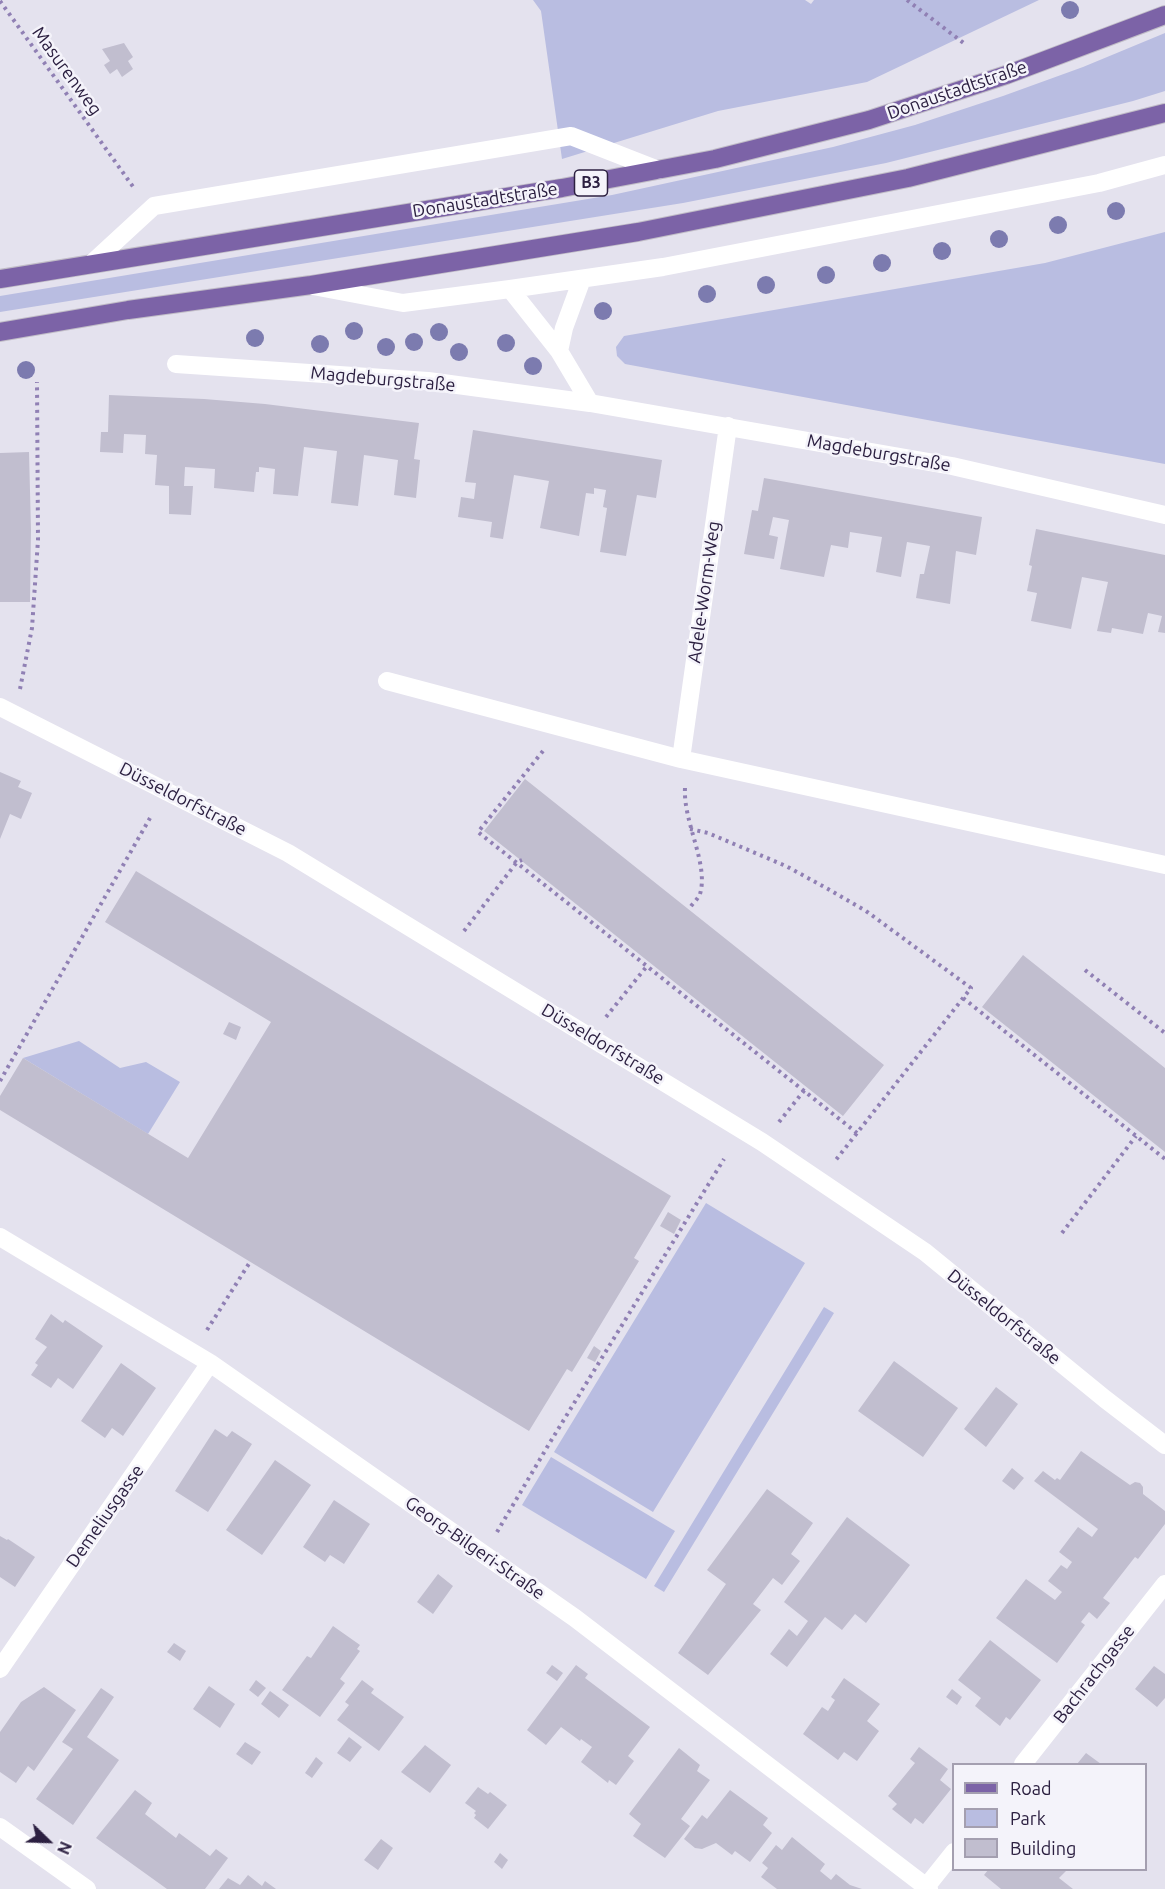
<!DOCTYPE html>
<meta charset="utf-8">
<style>
body{margin:0}
#map{position:relative;width:1165px;height:1889px;overflow:hidden;background:#e4e2ee;font-family:Ubuntu,sans-serif}
canvas{display:block}
.legend{position:absolute;left:952px;top:1763px;width:195px;height:108px;box-sizing:border-box;background:#f4f3fa;border:2px solid #a49fb0;margin:0;padding:8px 10px;list-style:none;font-size:18px;color:#2c2041}
.legend li{display:flex;align-items:center;gap:12px;height:30px}
.legend b{width:30px;border:2px solid #a49fb0}
.north{position:absolute;left:18px;top:1811px;width:60px;height:60px;-webkit-text-stroke:4px #f4f3fa;paint-order:stroke;rotate:113deg;font-size:16px;font-weight:700;line-height:24px;text-align:center;color:#2c2041}
.north::after{content:'';display:block;margin:auto;width:21px;height:27px;background:#2c2041;clip-path:polygon(50% 0,100% 100%,50% 72%,0 100%)}
</style>
<div id="map">
<canvas width="1165" height="1889"></canvas>
<ul class="legend">
<li><b style="height:8px;background:#7c63a7"></b>Road</li>
<li><b style="height:16px;background:#b9bde1"></b>Park</li>
<li><b style="height:16px;background:#c1becf"></b>Building</li>
</ul>
<div class="north">N</div>
</div>
<script>
const context = document.querySelector('canvas').getContext('2d');
context.lineJoin = 'round';
function fill(path, color) { context.fillStyle = color; context.fill(path, 'evenodd'); }
function stroke(path, color, width, dash) { context.strokeStyle = color; context.lineWidth = width; context.lineCap = dash ? 'butt' : 'round'; context.setLineDash(dash || []); context.stroke(path); }
function write(font, color, halo, rows, align = 'center') {
  context.font = font + ' Ubuntu,sans-serif'; context.lineWidth = 5; context.setLineDash([]); context.textBaseline = 'middle'; context.strokeStyle = halo; context.fillStyle = color; for (const [text, x, y, turn = 0] of rows) {
    context.save(); context.translate(x, y); context.rotate((+turn || 0) * Math.PI / 180); context.textAlign = isNaN(turn) ? turn : align; if (halo) context.strokeText(text, 0, 0); context.fillText(text, 0, 0); context.restore();
  }
}
const green = new Path2D(`
 M533,0H805L811,4L814,0H1039L867,82L718,111L562,159L541,11Z
 M1165,33V91L1133,101L886,163L683,203L0,312V296L612,195L833,147L915,125L1003,96L1083,67Z
 M1165,232V464L625,364L617,356L616,347L624,336L1045,263Z
 M79,1041L120,1068L146,1062L180,1082L148,1134L23,1058Z
 M706,1203L805,1263L653,1512L554,1452Z
 M824,1307L834,1313L664,1592L654,1586Z
 M551,1457L675,1531L646,1579L522,1505Z`);
const building = new Path2D(`
 M124,43L133,57L128,61L133,69L122,77L117,69L110,74L104,65L110,61L102,49Z
 M109,395L204,399L265,404L419,423L414,459L420,460L416,498L394,495L398,460L364,455L358,506L331,503L337,451L304,447L298,496L273,494L275,469L259,467V472H256L254,492L214,488L215,469L185,467L184,486H193L191,515L169,514V486L155,485L157,455L145,454L146,435L124,434L123,453L100,452L101,432H108Z
 M473,430L662,460L656,498L637,495L626,556L600,552L607,508L603,507L606,490L594,488V494L586,493L579,536L540,528L549,481L514,475L503,539L490,537L492,522L458,517L461,497L474,499L476,483L465,482Z
 M29,452L31,530L30,602H0V453Z
 M764,478L982,517L976,555L956,551L950,604L916,598L920,574H924L930,546L907,542L901,577L876,572L882,537L850,532L848,548L831,545L824,577L780,569L789,520L773,517L769,535L778,537L774,559L744,554L752,510L758,511Z
 M1036,529L1165,555V633L1158,632L1162,616L1148,613L1143,634L1112,628L1111,633L1097,631L1108,582L1082,577L1071,629L1031,621L1037,593L1027,591L1032,566L1029,565Z
 M0,772L21,781L18,787L32,793L21,819L10,814L0,839Z
 M525,779L884,1065L843,1116L484,831Z
 M136,871L671,1196L634,1258L639,1261L572,1372L567,1369L529,1431L0,1110V1096L23,1058L188,1158L271,1022L105,922Z
 M1023,955L1165,1068V1152L982,1007Z
 M229,1022L241,1027L236,1040L223,1034Z
 M668,1212L681,1220L674,1234L660,1226Z
 M51,1314L63,1323L65,1320L103,1346L73,1389L58,1378L51,1388L31,1375L38,1365L35,1363L47,1347L35,1339Z
 M594,1346L601,1351L595,1362L587,1358Z
 M894,1361L958,1408L923,1457L858,1411Z
 M121,1363L156,1388L123,1436L112,1428L105,1438L81,1421Z
 M996,1387L1018,1404L986,1447L964,1429Z
 M215,1429L227,1437L232,1431L252,1444L208,1512L175,1491Z
 M1081,1451L1130,1485L1135,1482L1140,1483L1143,1487V1494L1165,1511V1524L1138,1559L1135,1557L1103,1598L1110,1603L1097,1619L1089,1612L1081,1622L1085,1625L1057,1663L996,1618L1026,1579L1055,1600L1062,1592L1048,1581L1061,1565L1067,1569L1072,1562L1059,1552L1078,1527L1092,1537L1098,1529L1034,1481L1043,1471L1055,1480L1057,1478L1060,1480Z
 M275,1460L311,1485L262,1555L226,1530Z
 M1012,1468L1024,1478L1014,1490L1002,1481Z
 M767,1489L813,1523L791,1554L800,1561L782,1585L773,1578L753,1604L761,1610L708,1675L678,1653L726,1584L707,1570Z
 M334,1500L370,1524L344,1564L330,1555L325,1562L303,1547Z
 M847,1517L910,1565L866,1623L855,1614L842,1630L825,1617L787,1667L770,1654L789,1629L797,1636L808,1621L784,1602Z
 M0,1536L7,1540L8,1539L35,1557L15,1587L0,1577Z
 M438,1574L453,1586L433,1614L417,1602Z
 M333,1626L360,1645L357,1649L360,1651L340,1679L345,1683L320,1717L282,1690L307,1656L311,1658Z
 M990,1640L1041,1680L1010,1720L1006,1717L1000,1726L975,1706L981,1698L958,1680Z
 M174,1643L186,1651L180,1661L167,1652Z
 M552,1665L563,1673L557,1681L546,1673Z
 M576,1665L588,1674L585,1678L650,1727L628,1756L634,1761L616,1785L609,1780L608,1783L581,1762L592,1747L581,1739L580,1741L561,1727L546,1745L527,1730Z
 M1154,1666L1165,1674V1698L1157,1707L1135,1689Z
 M844,1678L880,1704L867,1721L879,1731L857,1761L844,1752L838,1760L803,1734L822,1707L828,1711L835,1700L831,1697Z
 M256,1680L266,1688L258,1697L249,1690Z
 M362,1680L374,1689L371,1693L404,1717L379,1751L337,1720L349,1705L345,1702Z
 M209,1686L235,1704L220,1728L193,1709Z
 M44,1687L76,1710L34,1771L28,1766L16,1783L0,1772V1732L21,1702Z
 M101,1688L114,1697L87,1737L119,1760L73,1825L36,1799L73,1749L62,1742Z
 M952,1689L962,1697L957,1705L946,1697Z
 M270,1691L289,1705L279,1718L261,1704Z
 M349,1737L362,1747L350,1762L337,1753Z
 M245,1742L261,1752L252,1765L236,1754Z
 M425,1745L451,1765L430,1793L401,1772Z
 M919,1747L948,1769L940,1780L951,1789L923,1824L915,1818L911,1824L892,1809L897,1804L888,1796L915,1763L910,1759Z
 M679,1748L700,1765L697,1771L710,1780L681,1819L690,1826L665,1858L633,1836L641,1824L629,1814Z
 M1086,1753L1101,1764H1077Z
 M316,1757L323,1763L312,1778L305,1773Z
 M478,1787L488,1794L490,1792L507,1805L488,1829L474,1818L476,1815L474,1813L476,1811L465,1803Z
 M135,1790L152,1803L145,1814L176,1838L179,1833L210,1856L216,1849L228,1858L205,1889H167L96,1838Z
 M730,1790L768,1818L763,1825L772,1833L750,1862L735,1851L732,1855L716,1843L702,1849L695,1848L684,1839L702,1815L707,1819Z
 M792,1837L825,1864L820,1871L831,1880L836,1874L850,1885L862,1889H777L761,1877L768,1868L762,1863L776,1845L782,1850Z
 M381,1839L393,1848L378,1870L364,1860Z
 M500,1853L508,1860L502,1869L494,1862Z
 M988,1870H1067L1059,1878L1073,1889H1001L984,1875Z
 M248,1875L262,1886L265,1881L276,1889H219L228,1878L240,1885Z`);
const path = new Path2D(`
 M907,0L965,44
 M0,1L134,188
 M20,689L32,628L38,540L37,382
 M543,751L478,832L857,1133
 M685,788C683,822 709,864 700,894C698,899 692,904 689,909
 M690,829L708,833L786,866L828,889L866,911L971,988L835,1161
 M464,931L517,862L522,860
 M1085,970L1165,1033
 M963,998L1165,1159
 M606,1017L647,966
 M0,1081L150,818
 M779,1122L807,1087
 M1062,1233L1136,1136
 M207,1330L250,1262
 M497,1532L549,1444L724,1159`);
const minor = new Path2D(`
 M91,264L154,206L571,136L658,170
 M313,286L403,303L510,289L663,267L1099,183L1165,165
 M510,289L559,351L590,403
 M559,351L564,328L582,279
 M176,364L428,381L590,403L952,466L1165,515
 M387,681L681,759L1165,865
 M0,707L288,853L762,1142L925,1252L1105,1399L1165,1445
 M681,759L728,426
 M0,1237L210,1363L575,1618L929,1889
 M0,1669L210,1363
 M1023,1764L1165,1584
 M0,1827L87,1889
 M926,1887L954,1852`);
const major = new Path2D(`
 M0,279L562,188L715,159L869,120L1006,75L1165,15
 M0,332L128,310L311,285L638,232L908,178L1165,113`);
const trees = [
 [1070,10],
 [1116,211],
 [1058,225],
 [999,239],
 [942,251],
 [882,263],
 [826,275],
 [766,285],
 [707,294],
 [603,311],
 [354,331],
 [439,332],
 [255,338],
 [414,342],
 [506,343],
 [320,344],
 [386,347],
 [459,352],
 [533,366],
 [26,370]
];
const shields = [
 [591,183,33]
];
const shieldNames = [
 ["B3",591,183]
];
const streetNames = [
 ["Masurenweg",67,71,54],
 ["Donaustadtstraße",957,90,-19],
 ["Donaustadtstraße",485,200,-9],
 ["Magdeburgstraße",383,379,5],
 ["Magdeburgstraße",879,453,10],
 ["Adele-Worm-Weg",704,592,-82],
 ["Düsseldorfstraße",183,799,27],
 ["Düsseldorfstraße",603,1044,31],
 ["Düsseldorfstraße",1004,1317,39],
 ["Demeliusgasse",105,1516,-55],
 ["Georg-Bilgeri-Straße",475,1548,35],
 ["Bachrachgasse",1094,1674,-52]
];
fill(green, '#b9bde1');
fill(building, '#c1becf');
stroke(major, '#c0bcc6', 20);
stroke(path, '#9080b4', 4, [3, 4.5]);
stroke(minor, '#fff', 18);
stroke(major, '#7c63a7', 18);
context.fillStyle = '#7c7baf';
for (const [x, y] of trees) { context.beginPath(); context.arc(x, y, 9, 0, 2 * Math.PI); context.fill(); }
for (const [x, y, w] of shields) { const box = new Path2D(); box.roundRect(x - w / 2, y - 13, w, 26, 4.5); context.fillStyle = '#f4f3fa'; context.fill(box); stroke(box, '#2c2041', 1.5); }
write('bold 16px', '#2c2041', null, shieldNames);
write('18px', '#2c2041', '#f4f3fa', streetNames);
</script>
